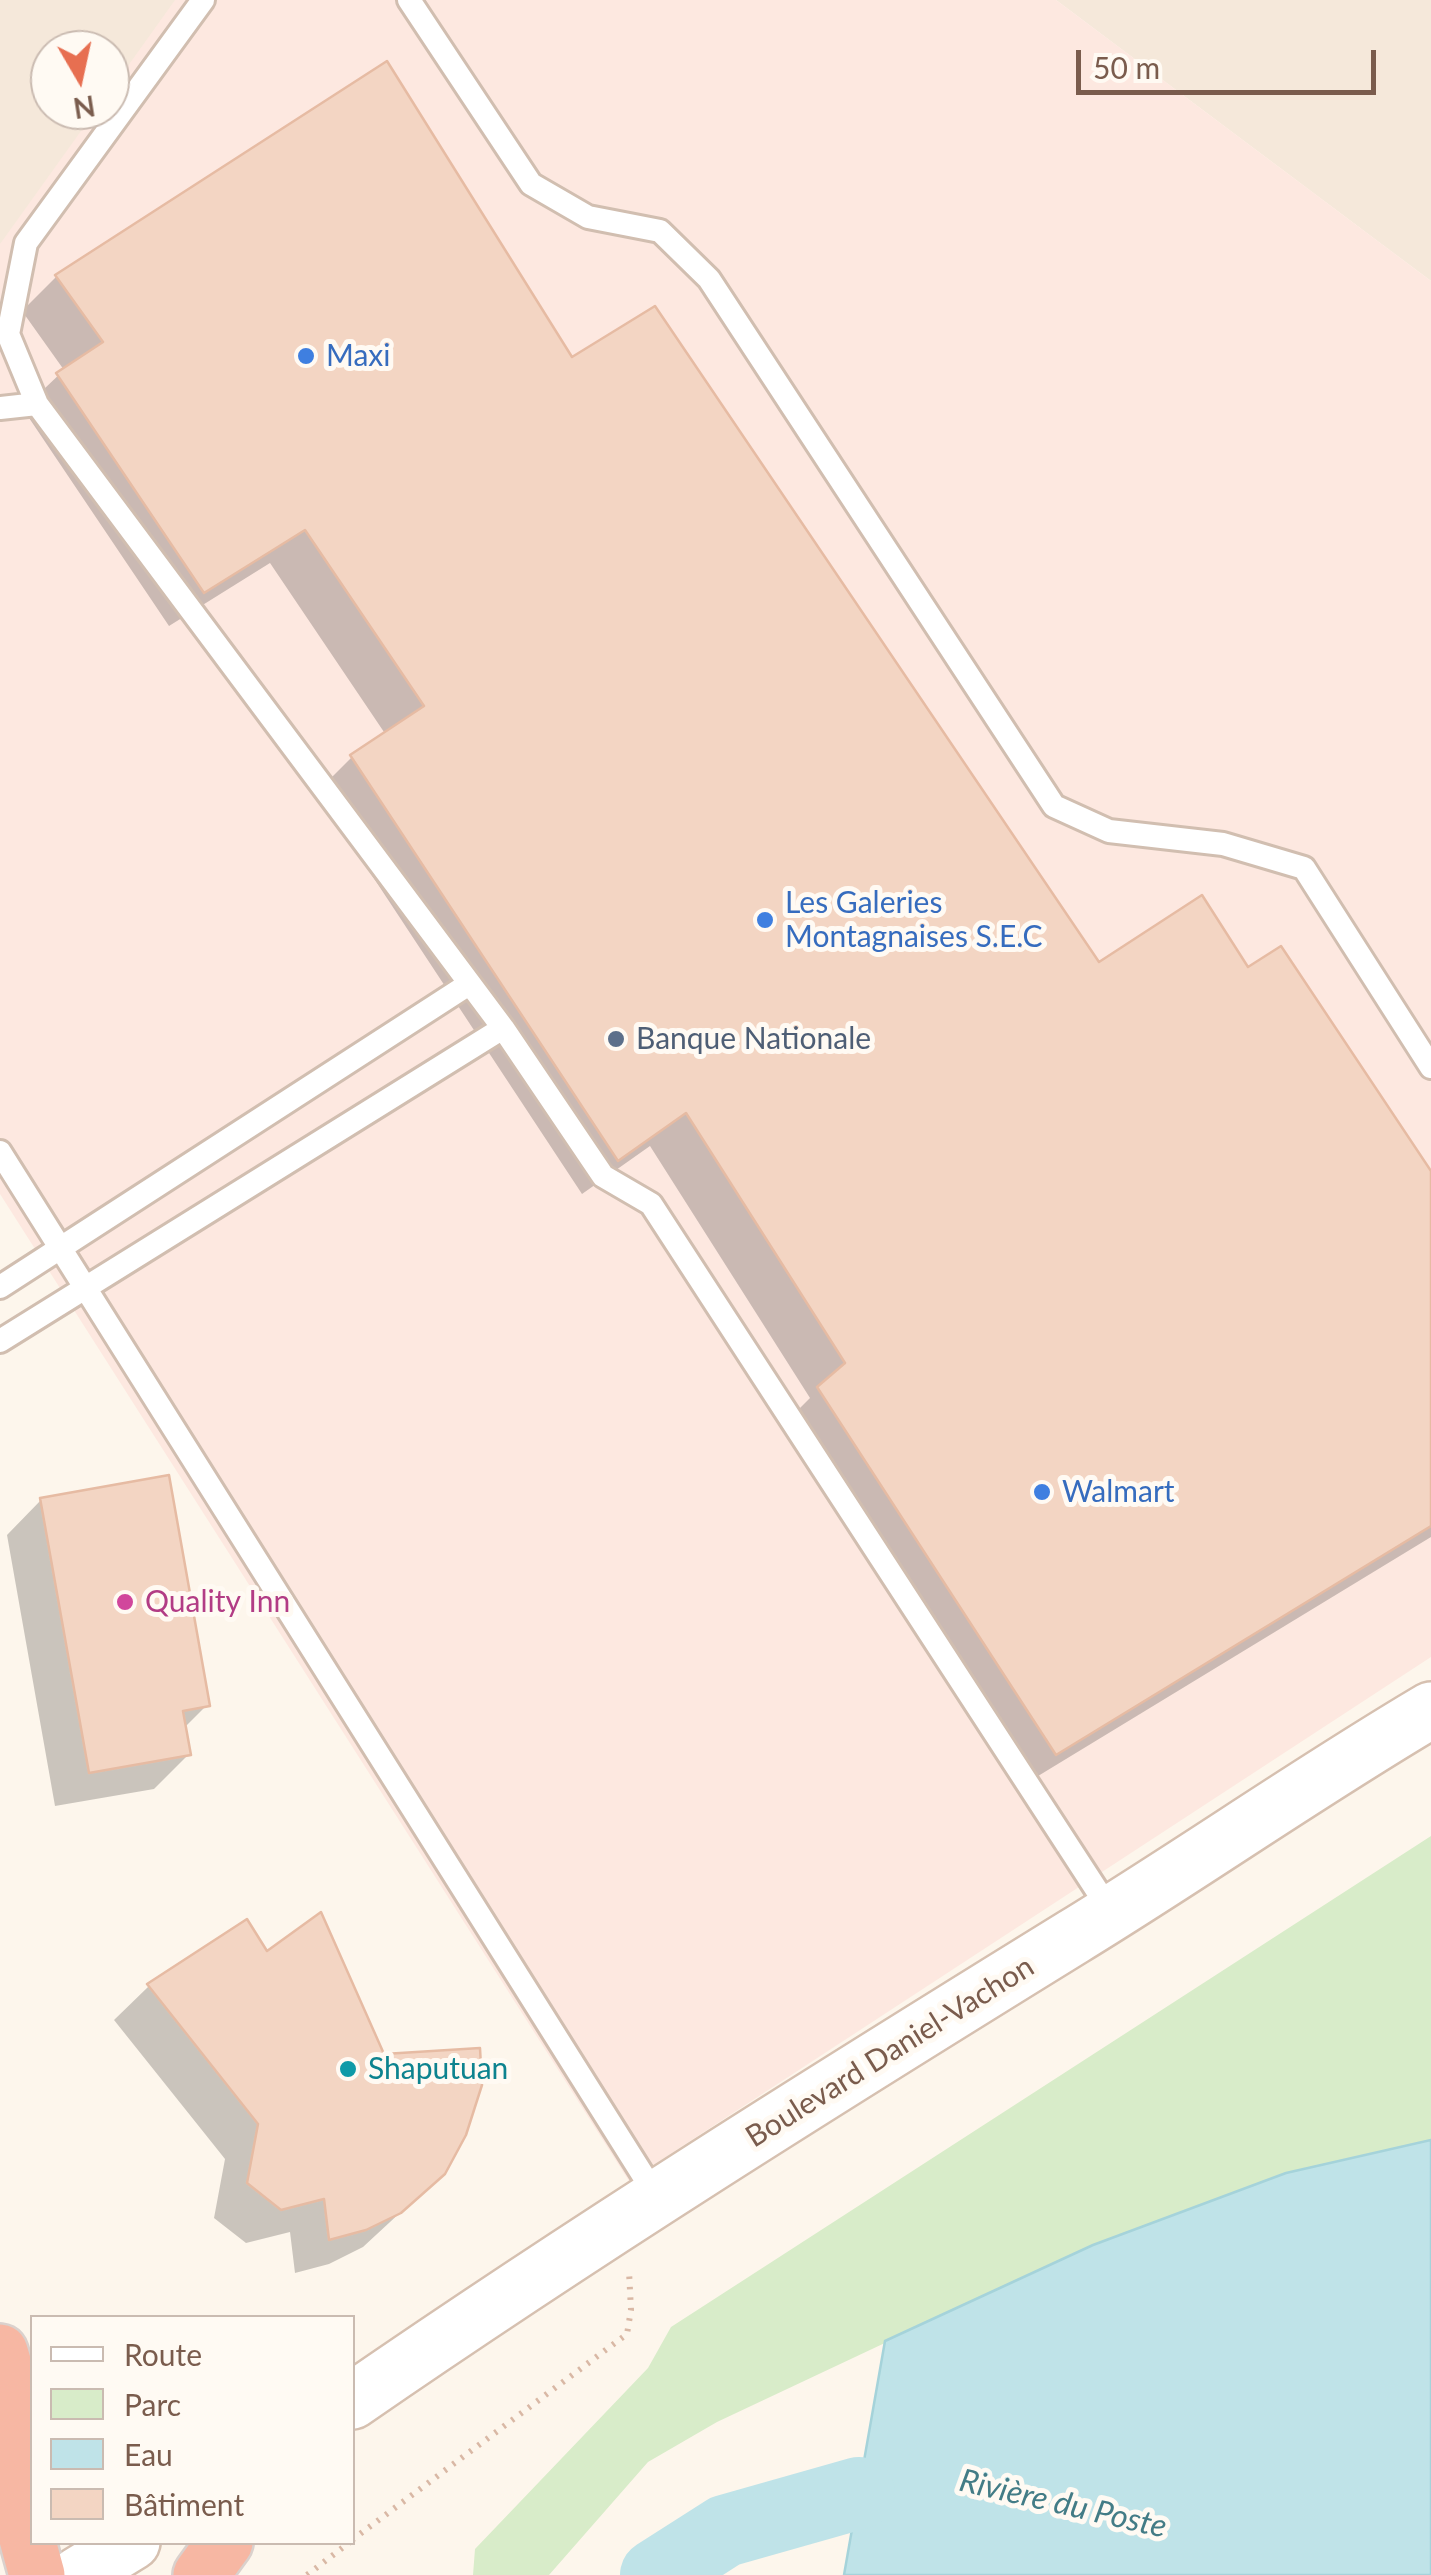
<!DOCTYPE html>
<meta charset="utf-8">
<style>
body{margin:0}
#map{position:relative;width:1431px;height:2575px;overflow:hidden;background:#fdf6ec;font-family:Lato,sans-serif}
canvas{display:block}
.legend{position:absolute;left:30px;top:2315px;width:325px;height:230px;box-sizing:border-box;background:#fffaf3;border:2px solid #cabbb1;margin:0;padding:12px 18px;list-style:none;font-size:30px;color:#7a5c4d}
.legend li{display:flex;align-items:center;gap:20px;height:50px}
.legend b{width:50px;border:2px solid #cabbb1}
.north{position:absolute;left:30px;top:30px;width:100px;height:100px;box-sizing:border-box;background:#fffaf3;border:2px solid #cabbb1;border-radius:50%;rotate:171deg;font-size:28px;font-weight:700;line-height:40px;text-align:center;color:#7a5c4d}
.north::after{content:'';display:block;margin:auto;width:35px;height:45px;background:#e76f51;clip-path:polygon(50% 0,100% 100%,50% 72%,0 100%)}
.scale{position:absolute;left:1076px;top:50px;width:300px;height:45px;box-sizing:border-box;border:5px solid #7a5c4d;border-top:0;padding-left:12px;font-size:30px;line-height:35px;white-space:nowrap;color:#7a5c4d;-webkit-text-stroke:8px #fffaf3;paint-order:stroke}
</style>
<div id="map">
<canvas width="1431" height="2575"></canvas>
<ul class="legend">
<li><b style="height:12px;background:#fff"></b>Route</li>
<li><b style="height:28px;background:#d8ecc9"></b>Parc</li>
<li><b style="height:28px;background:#bfe3e8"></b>Eau</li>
<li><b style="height:28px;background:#f3d5c3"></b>Bâtiment</li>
</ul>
<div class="north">N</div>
<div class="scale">50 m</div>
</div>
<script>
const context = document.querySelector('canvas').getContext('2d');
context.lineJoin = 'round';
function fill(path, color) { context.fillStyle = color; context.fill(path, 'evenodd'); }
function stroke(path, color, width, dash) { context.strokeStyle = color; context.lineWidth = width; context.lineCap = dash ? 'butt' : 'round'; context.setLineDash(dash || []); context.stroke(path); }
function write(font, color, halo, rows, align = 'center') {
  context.font = font + ' Lato,sans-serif'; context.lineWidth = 10; context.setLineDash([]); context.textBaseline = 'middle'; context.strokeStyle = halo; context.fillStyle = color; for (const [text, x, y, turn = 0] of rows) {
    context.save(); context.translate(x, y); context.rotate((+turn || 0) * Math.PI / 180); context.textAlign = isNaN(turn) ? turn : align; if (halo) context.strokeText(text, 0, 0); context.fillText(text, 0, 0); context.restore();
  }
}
const residential = new Path2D(`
 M0,0H179L110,95V50H50V110H99L0,246Z
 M1056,0H1431V281Z`);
const commercial = new Path2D(`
 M175,0H1056L1431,281V1657L629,2181L0,1194V244L96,110H110V91Z`);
const green = new Path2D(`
 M1431,1836V2140L1286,2173L1093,2245L717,2422L648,2462L549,2575H473L475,2549L648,2368L671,2327Z`);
const water = new Path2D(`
 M1431,2140V2575H844L885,2341L1093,2245L1286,2173Z`);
const shadow = new Path2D(`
 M56,277L571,361L1098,965L1248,971L1431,1175V1537L1020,1787L784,1424L810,1398L650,1146L582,1194L317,792L352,757L386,735L270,563L169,626L23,409L64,370L22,311Z
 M41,1500L207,1705L184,1728L188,1755L154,1789L55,1806L7,1535Z
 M266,1954L383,2057L443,2173L363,2247L329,2264L295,2273L290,2232L246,2243L214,2218L225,2159L114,2020L149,1986Z`);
const river = new Path2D(`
 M656,2575L725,2531L859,2493`);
const building = new Path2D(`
 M387,61L572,357L655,306L1099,962L1202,895L1248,967L1281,946L1431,1171V1526L1056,1755L817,1387L845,1363L686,1113L618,1161L350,755L424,706L305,530L204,593L56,373L103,342L55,275Z
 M169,1475L210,1706L183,1711L191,1755L89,1773L40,1498Z
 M321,1912L384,2054L480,2048L482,2085L466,2135L445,2174L401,2213L366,2230L329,2240L324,2199L281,2210L247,2183L258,2124L147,1984L247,1919L267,1951Z`);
const path = new Path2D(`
 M352,2540L627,2334L631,2310L629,2271
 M307,2575L350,2542`);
const lane = new Path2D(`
 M409,0L531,184L588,217L660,231L709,279L1054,806L1109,831L1223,844L1304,868L1431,1067
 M37,404L8,334L26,243L203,0
 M0,408L37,404L503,1028L603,1176L651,1204L1111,1912
 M0,1152L658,2199
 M0,1287L469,984
 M0,1341L503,1028`);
const secondary = new Path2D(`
 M352,2401C587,2239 830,2087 1073,1937C1194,1863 1309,1782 1431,1710
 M78,2575L132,2542`);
const highway = new Path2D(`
 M0,2352L14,2398L32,2429
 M0,2440L37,2575
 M201,2575L225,2542`);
const markers = [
 [306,356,10,"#3f7fe0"],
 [765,920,10,"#3f7fe0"],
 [616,1039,10,"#5c6f8a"],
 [1042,1492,10,"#3f7fe0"],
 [125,1602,10,"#d1479c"],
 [348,2069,10,"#0f9aa8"]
];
const shopNames = [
 ["Maxi",326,356],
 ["Les Galeries",785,903],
 ["Montagnaises S.E.C",785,937],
 ["Walmart",1062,1492]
];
const serviceNames = [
 ["Banque Nationale",636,1039]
];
const hotelNames = [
 ["Quality Inn",145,1602]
];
const streetNames = [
 ["Boulevard Daniel-Vachon",890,2052,-32]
];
const cultureNames = [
 ["Shaputuan",368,2069]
];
const waterNames = [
 ["Rivière du Poste",1063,2504,13]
];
fill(residential, '#f5e8da');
fill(commercial, '#fde8e0');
fill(green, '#d8ecc9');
fill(water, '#bfe3e8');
stroke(water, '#a5d3da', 2.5);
fill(shadow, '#0003');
stroke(river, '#bfe3e8', 72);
fill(building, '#f3d5c3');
stroke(building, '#e6bba3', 2.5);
stroke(lane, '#d1beb0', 28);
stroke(secondary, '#d6c0b0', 60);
stroke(highway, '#dad1cd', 60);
stroke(path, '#d9b8a5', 6, [2.5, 8]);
stroke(lane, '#fff', 22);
stroke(secondary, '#fff', 55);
stroke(highway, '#f7b7a3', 55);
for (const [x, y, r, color] of markers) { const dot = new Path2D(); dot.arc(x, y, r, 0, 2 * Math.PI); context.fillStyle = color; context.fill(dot); stroke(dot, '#fffaf3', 4); }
write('30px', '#366cbe', '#fffaf3', shopNames, 'left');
write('30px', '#4e5e75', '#fffaf3', serviceNames, 'left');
write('30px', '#b23c85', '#fffaf3', hotelNames, 'left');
write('30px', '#7a5c4d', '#fffaf3', streetNames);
write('30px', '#0d838f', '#fffaf3', cultureNames, 'left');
write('italic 32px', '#437c86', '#fffaf3', waterNames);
</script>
